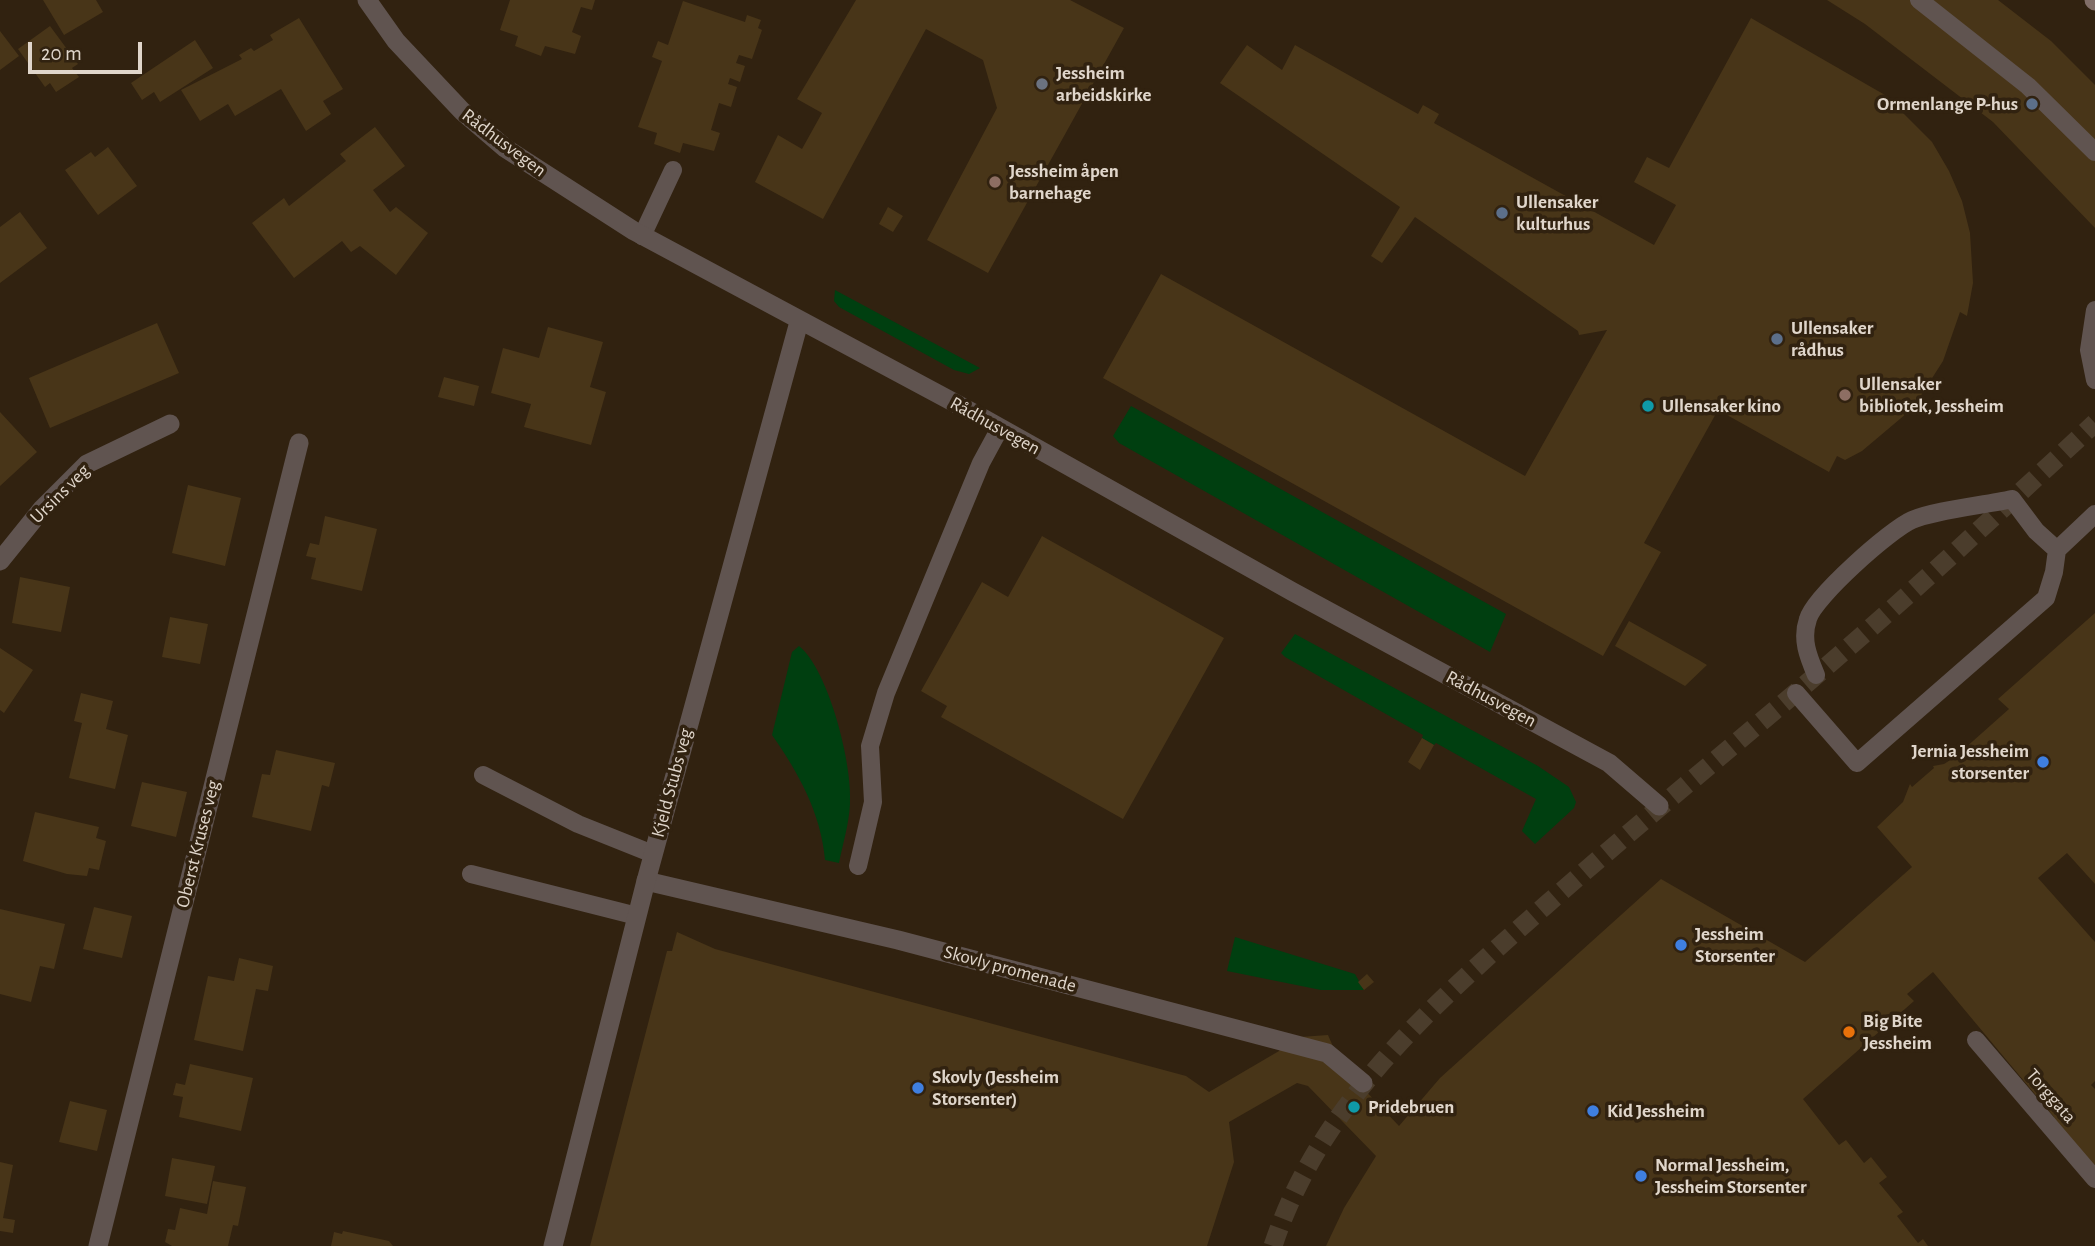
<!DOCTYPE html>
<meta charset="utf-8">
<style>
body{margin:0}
#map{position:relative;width:2095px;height:1246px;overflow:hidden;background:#312210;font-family:"Alegreya Sans",sans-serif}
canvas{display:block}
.scale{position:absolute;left:28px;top:42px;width:114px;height:32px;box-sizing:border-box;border:4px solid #e0d6cb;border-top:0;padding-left:9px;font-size:21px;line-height:24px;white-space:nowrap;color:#e0d6cb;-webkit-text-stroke:5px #312210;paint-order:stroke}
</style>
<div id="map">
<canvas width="2095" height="1246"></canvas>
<div class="scale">20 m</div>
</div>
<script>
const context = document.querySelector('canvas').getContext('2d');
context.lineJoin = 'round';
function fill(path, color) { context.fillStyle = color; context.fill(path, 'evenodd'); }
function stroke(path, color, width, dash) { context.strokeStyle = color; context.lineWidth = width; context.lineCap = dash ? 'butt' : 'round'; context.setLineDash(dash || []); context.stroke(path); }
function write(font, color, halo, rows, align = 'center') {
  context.font = font + ' "Alegreya Sans",sans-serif'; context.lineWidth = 7; context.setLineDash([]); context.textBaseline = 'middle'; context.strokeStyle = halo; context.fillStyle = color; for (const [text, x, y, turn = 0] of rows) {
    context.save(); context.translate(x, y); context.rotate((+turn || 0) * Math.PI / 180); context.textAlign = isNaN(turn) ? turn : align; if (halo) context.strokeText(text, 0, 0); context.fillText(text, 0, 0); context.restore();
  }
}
const green = new Path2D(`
 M835,290L980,368L969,374L954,370L839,307L834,301Z
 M1131,406L1506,614L1490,652L1119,443L1113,436Z
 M1295,634L1538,766L1569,787L1576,802L1574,808L1535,844L1522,831L1536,799L1436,743L1434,745L1422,738L1423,735L1285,657L1281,653Z
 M799,646C829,670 853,766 850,804C849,824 843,843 839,863L825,860C821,813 798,772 772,735L792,652Z
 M1235,937L1355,974L1364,990H1321L1227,971Z`);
const building = new Path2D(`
 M43,0H96L103,12L64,35Z
 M510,0H595L592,10L581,7L572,32L581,36L575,54L545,46L541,56L515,46L518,36L500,30Z
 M856,0H1070L1124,28L988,273L927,240L997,108L983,60L926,29L823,219L755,182L778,135L802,149L822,113L797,99Z
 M1827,0H1998L2051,41L2095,85V228L1993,122L1865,24Z
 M683,1L745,22L747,15L761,20L758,28L762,30L752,59L739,55L736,63L745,66L740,82L730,78L728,84L737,87L731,107L719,103L711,130L720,133L714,151L683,143L680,153L654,144L657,133L638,127L662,61L652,57L658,41L668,45Z
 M299,18L343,89L323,101L331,114L306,131L281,89L235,116L228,104L200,121L181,90L242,59L239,55L251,48L254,51L273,40L270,35Z
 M1751,18L1885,95L1932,142L1949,171L1962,201L1970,233L1973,283L1967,316L1960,312L1943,361L1913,408L1862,451L1845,460L1837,456L1829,472L1718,410L1644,543L1661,552L1603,656L1103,378L1161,274L1525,476L1607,330L1579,335L1578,331L1415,217L1382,263L1371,256L1400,207L1220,83L1247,45L1282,70L1295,45L1418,114L1423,105L1439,114L1434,123L1654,245L1676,205L1634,182L1647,157L1669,168Z
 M50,26L78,64L72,68L79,77L56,92L50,83L45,87L18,49Z
 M0,31L19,56L0,70Z
 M195,40L213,68L160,102L154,92L142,100L131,83Z
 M375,127L405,166L373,190L390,212L396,207L428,233L396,275L360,246L351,252L342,241L294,278L252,223L284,198L289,206L346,161L340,154Z
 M108,147L137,186L98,215L65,170L91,152L95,157Z
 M888,207L903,216L893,232L879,224Z
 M20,212L47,248L0,283V227Z
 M157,323L179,373L50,428L29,378Z
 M548,327L603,342L590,387L606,392L591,445L524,427L531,404L491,393L503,348L539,358Z
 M444,377L479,386L474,406L438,397Z
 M0,412L37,452L0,486Z
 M188,485L241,498L225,566L172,553Z
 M325,516L377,529L362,591L311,579L316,558L306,556L310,543L319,545Z
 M1042,536L1224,638L1123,819L941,717L947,706L921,691L982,582L1008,597Z
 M20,577L70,587L61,632L12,623Z
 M2095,613V884L2067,853L2038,878L2095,942V1081L2091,1085L2095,1089V1172L2051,1121L2054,1117L1933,972L1907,994L1914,1001L1803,1099L1839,1145L1846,1140L1864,1163L1871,1157L1887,1177L1879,1183L1903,1212L1897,1216L1918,1243L1923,1239L1928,1246H1326L1344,1208L1376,1156L1308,1086L1297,1083L1229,1122L1234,1162L1207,1246H590L667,951H672L677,932L715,949L1186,1076L1209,1092L1279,1051L1286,1038L1328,1035L1341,1065L1399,1126L1440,1078L1661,879L1805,962L1912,867L1877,827L1903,802L1910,784L1912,787L1934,768L1933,766L1944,764L1955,757L2009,709L1998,699Z
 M170,617L208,624L200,664L162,657Z
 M1629,621L1697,659L1707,665L1685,686L1615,646Z
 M0,648L33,670L4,713L0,710Z
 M81,693L113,701L106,729L128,735L115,789L69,778L82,723L74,721Z
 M1422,738L1434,745L1420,770L1408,762Z
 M276,750L335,763L329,787L322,785L311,831L252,817L262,774L270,775Z
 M142,782L187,792L176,837L131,826Z
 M35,812L99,827L96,838L106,841L99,870L89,868L87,876L67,874L23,861Z
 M94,907L132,916L122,958L83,949Z
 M0,909L65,924L54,969L40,966L31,1002L0,994Z
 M239,958L273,966L268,991L256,989L243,1051L194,1040L208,976L234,981Z
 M1367,974L1374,982L1364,990L1358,982Z
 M190,1064L253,1078L241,1131L179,1117L183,1097L173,1095L176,1083L185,1085Z
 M70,1101L107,1110L97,1151L59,1142Z
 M172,1158L215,1166L207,1204L165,1196Z
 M0,1162L13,1165L3,1218L15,1220L13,1233L0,1231Z
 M213,1181L246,1187L238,1226L233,1225L228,1246H172L165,1242L168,1229L175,1230L180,1208L207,1214Z
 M343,1231L389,1241L393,1246H331L334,1232L342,1234Z`);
const minorTunnel = new Path2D(`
 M1273,1246C1320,1102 1436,1002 1546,905C1627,834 1710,765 1793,695C1896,608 1996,515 2095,423`);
const service = new Path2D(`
 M1919,0L2028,86L2095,152
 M642,236L673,170
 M2095,310L2089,350L2095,380
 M2057,550L2095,514
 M1796,693L1857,763L2046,598L2054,572L2057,550L2036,531L2012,499C1986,505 1935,510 1912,520C1891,529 1814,597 1808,619C1801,639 1808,656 1816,675
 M483,775L578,824L653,854
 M858,866L873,802L870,746L886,693L981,463L1000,428
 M471,874L637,916
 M1976,1040L2095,1179`);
const pedestrian = new Path2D(`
 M646,881L898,940L1327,1053L1363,1083`);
const minor = new Path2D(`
 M367,0L396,41L462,111L505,148L634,231L981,417L1293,592L1609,763L1659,806
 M0,561L42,509L87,464L170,424
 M98,1246L299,443
 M553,1246L646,881L799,322`);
const secondary = new Path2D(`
 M2094,0L2095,1`);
const markers = [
 [1042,84,7,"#6b7280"],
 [2032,104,7,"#5c6f8a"],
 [995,182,7,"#8d6e63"],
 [1502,213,7,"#5c6f8a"],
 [1777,339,7,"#5c6f8a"],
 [1845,395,7,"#8d6e63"],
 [1648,406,7,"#0f9aa8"],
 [2043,762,7,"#3f7fe0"],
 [1681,945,7,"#3f7fe0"],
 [1849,1032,7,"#e8710a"],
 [918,1088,7,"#3f7fe0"],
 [1354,1107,7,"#0f9aa8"],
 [1593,1111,7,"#3f7fe0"],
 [1641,1176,7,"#3f7fe0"]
];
const poiNames = [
 ["Jessheim",1056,73],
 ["arbeidskirke",1056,95],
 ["Ormenlange P-hus",2018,104,"right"],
 ["Jessheim åpen",1009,171],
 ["barnehage",1009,193],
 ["Ullensaker",1516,202],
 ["kulturhus",1516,224],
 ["Ullensaker",1791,328],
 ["rådhus",1791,350],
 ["Ullensaker",1859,384],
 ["bibliotek, Jessheim",1859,406],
 ["Ullensaker kino",1662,406],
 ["Jernia Jessheim",2029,751,"right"],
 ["storsenter",2029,773,"right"],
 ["Jessheim",1695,934],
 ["Storsenter",1695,956],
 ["Big Bite",1863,1021],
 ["Jessheim",1863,1043],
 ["Skovly (Jessheim",932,1077],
 ["Storsenter)",932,1099],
 ["Pridebruen",1368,1107],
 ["Kid Jessheim",1607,1111],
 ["Normal Jessheim,",1655,1165],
 ["Jessheim Storsenter",1655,1187]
];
const streetNames = [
 ["Rådhusvegen",504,143,37],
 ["Rådhusvegen",995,426,29],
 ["Ursins veg",60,494,-45],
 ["Rådhusvegen",1491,699,28],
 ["Kjeld Stubs veg",672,783,-75],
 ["Oberst Kruses veg",198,844,-76],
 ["Skovly promenade",1010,969,15],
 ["Torggata",2051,1096,49]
];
fill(green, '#003f10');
fill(building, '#483518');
stroke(minorTunnel, '#4b3d2c', 19, [19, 10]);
stroke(service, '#605450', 18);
stroke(pedestrian, '#605450', 19);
stroke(minor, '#605450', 19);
stroke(secondary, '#816e68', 19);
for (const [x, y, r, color] of markers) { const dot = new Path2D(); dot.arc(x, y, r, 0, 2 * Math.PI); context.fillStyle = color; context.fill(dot); stroke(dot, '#312210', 2.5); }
write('bold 19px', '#e0d6cb', '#312210', poiNames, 'left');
write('19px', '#e0d6cb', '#312210', streetNames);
</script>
